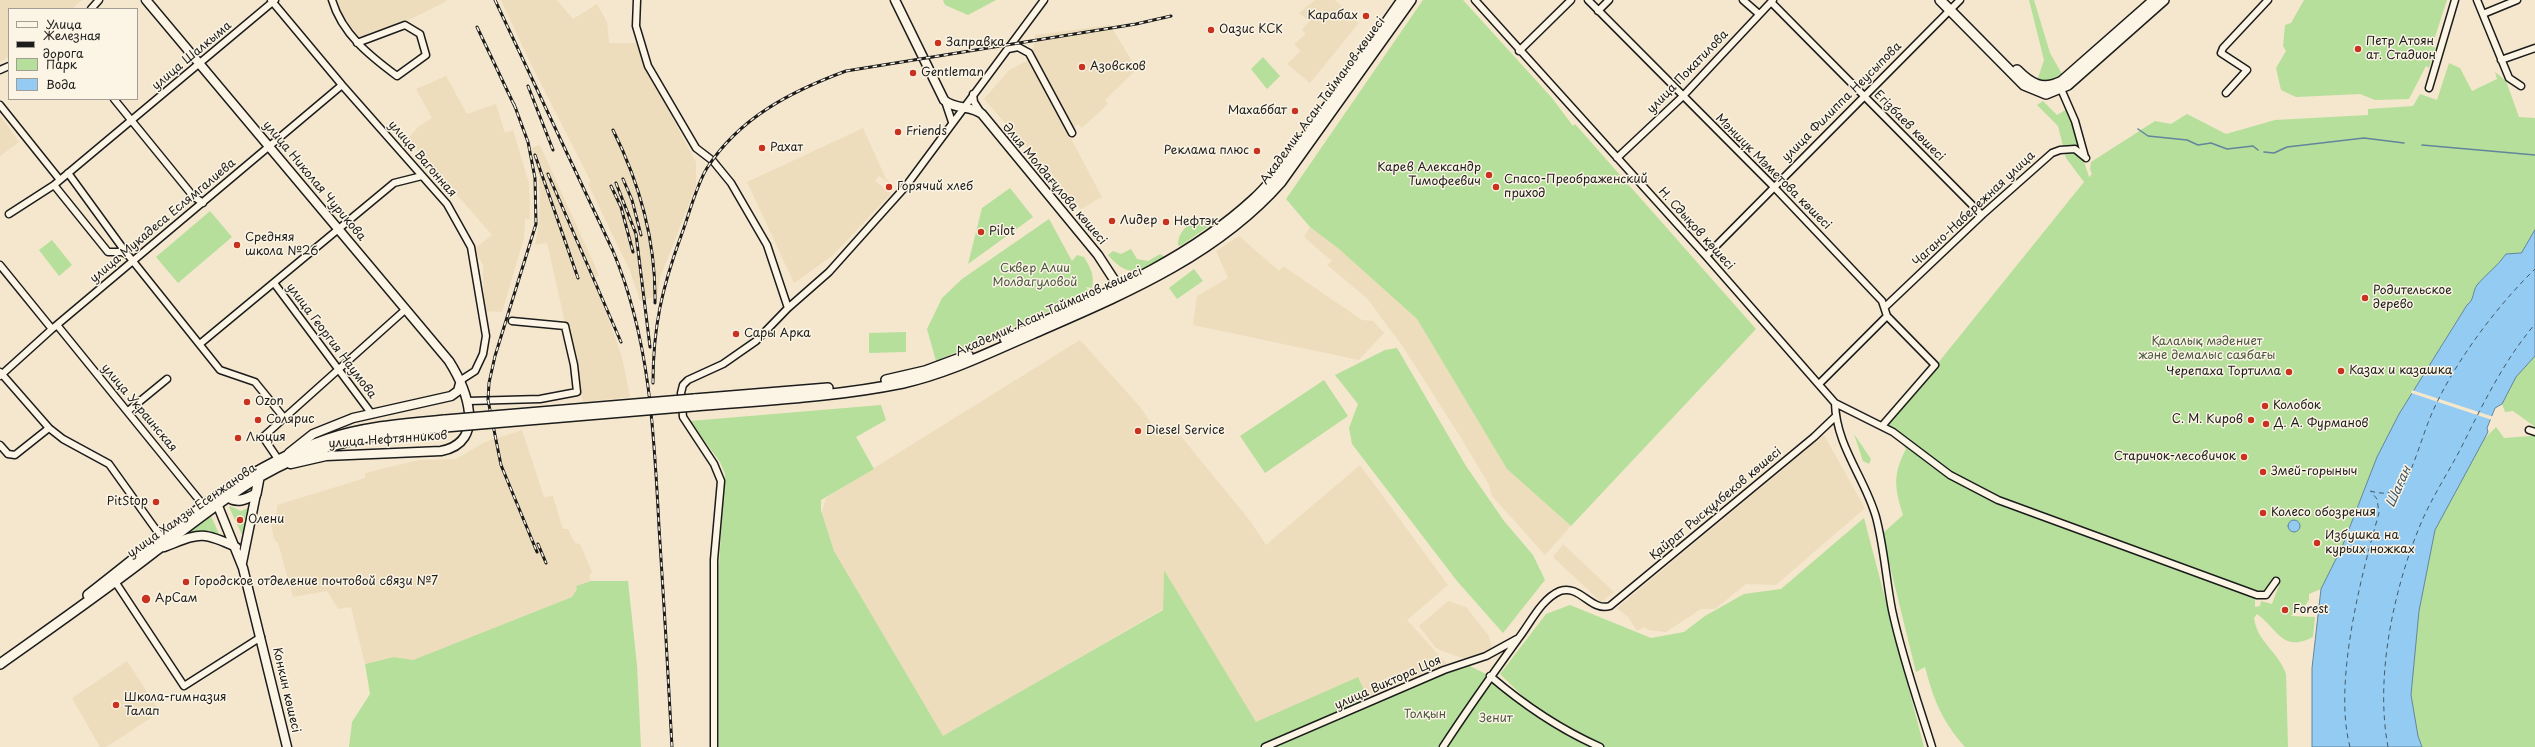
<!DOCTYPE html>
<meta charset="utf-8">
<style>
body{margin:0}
#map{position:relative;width:2535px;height:747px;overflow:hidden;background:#f4e7cd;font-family:"Playpen Sans",sans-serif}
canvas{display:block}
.legend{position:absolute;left:8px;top:8px;width:130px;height:92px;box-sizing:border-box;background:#fcf5e5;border:1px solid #a29e95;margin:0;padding:5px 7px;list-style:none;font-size:12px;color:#1c1c1c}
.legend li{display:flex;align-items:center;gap:8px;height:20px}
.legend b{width:20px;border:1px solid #a29e95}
</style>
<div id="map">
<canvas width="2535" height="747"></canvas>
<ul class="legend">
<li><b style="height:5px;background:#fcf5e5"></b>Улица</li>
<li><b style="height:5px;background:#1c1c1c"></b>Железная дорога</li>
<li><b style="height:11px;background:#b5df9b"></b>Парк</li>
<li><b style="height:11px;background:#93cbf2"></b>Вода</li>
</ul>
</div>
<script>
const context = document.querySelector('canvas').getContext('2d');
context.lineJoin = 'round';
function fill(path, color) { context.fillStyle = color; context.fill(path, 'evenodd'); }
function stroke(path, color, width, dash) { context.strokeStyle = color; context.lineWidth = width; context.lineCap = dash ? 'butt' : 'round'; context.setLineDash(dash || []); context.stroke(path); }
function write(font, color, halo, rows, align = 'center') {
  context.font = font + ' "Playpen Sans",sans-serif'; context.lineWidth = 3; context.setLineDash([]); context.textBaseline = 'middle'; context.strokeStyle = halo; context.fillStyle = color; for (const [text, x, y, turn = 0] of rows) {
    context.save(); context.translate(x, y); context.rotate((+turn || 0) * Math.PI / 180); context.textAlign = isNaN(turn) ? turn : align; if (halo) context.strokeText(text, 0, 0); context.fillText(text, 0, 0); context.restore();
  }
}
const built = new Path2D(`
 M0,0H82L72,9H9V57L0,62Z
 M337,0H446L447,1L415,17L360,38L344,19Z
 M501,0H557L573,19L597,4L607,22L609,43H636L645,67L696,162V186L660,278L657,296L640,301L630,271L588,184L591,182L527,56Z
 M1315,0H1335L1359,23L1310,83L1287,64L1301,51L1294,44L1306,34L1302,30L1309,21L1299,13Z
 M1110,25L1137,69L1105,100L1108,104L1082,128L1078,124L1074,128L1033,52L1035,35Z
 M1029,60L1102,197L1081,209L984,99L1009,70Z
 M446,76L467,114L496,104L505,133L513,130L529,183L530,219H525L524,238L502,312L484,311L483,265L474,249L492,235L408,139L418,127L432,118L416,89Z
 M0,115L19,142L0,156Z
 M863,128L886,179L895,187L879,176L875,181L891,193L890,195L832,256L794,283L747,182Z
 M540,145L599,275L594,278L622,357L630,397L583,402L547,243L535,245L539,222L540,198L539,176L531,148Z
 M1310,227L1339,249L1417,319L1507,469L1571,526L1545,555L1492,496L1489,485L1461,438L1403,347L1367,298L1327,265L1332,261L1304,237Z
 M1239,236L1279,271L1283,266L1362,320L1373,321L1384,333L1359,360L1193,325L1197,296L1228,278L1216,251Z
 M1080,340L1141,408L1159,435L1175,429L1251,522L1266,545L1360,465L1448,585L1407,620L1447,664L1367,697L1358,677L1256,723L1164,571L1163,609L943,737L834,551L822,512L826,498Z
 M522,430L544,497L553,496L563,529H568L575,543L580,544L592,572L589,576L591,581L576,586L577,589L572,597L413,660L394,657L365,664L351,607L338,609L327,591L293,597L278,543L274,539L270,519L277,513V505L365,478V473L419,460L456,459L485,442Z
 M1824,435L1865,508L1776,585L1746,584L1715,609H1701L1666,632L1648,630L1644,627L1637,631L1628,617L1617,608Z
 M1563,544L1614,592L1601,602L1553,557Z
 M1448,601L1466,607L1489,636L1492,648L1487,652L1465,659L1442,651L1436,648L1419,626Z
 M127,661L160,712L106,747H100L72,698Z`);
const green = new Path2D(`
 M943,0H996L968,15L945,5Z
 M1423,0H1463L1552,98L1573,126L1575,124L1756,329L1571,526L1507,469L1417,319L1339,249L1310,227L1286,199Z
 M2029,0H2034L2050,53L2062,74C2055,81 2046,82 2037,81L2044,60Z
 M2304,0H2447L2432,46L2436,48L2429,68L2426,66L2409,99L2375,100L2360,94L2296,97L2281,90L2276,68L2286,51L2283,46L2285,25L2291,23Z
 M1263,57L1280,76L1267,89L1251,69Z
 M2449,63L2460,68L2472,91L2497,79L2495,72L2506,81L2519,117L2535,118V230L2521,253L2506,254L2497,267L2477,286L2472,301L2467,305L2399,414L2377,457L2342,547L2321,589L2309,594V600L2303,609L2295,611L2291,616L2315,617L2313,637C2282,653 2278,629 2257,614L2254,618C2257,642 2278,651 2286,674L2288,747H1965C1942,721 1934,701 1925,667L1916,672L1882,534L1903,515C1895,489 1892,475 1906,449L1888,425L2084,182L2066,158L2058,126L2037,105L2043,101L2057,115L2067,109L2089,177L2092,174L2090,169L2091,162L2155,121L2171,124L2187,114L2226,134L2275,120L2368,115V109L2413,106L2420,94L2437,100ZM2270,583L2279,585L2272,604L2261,601L2260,606L2255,607V594L2265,593L2270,588Z
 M1010,188L1033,217L968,264L982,208Z
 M210,211L232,237L178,283L156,257Z
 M1217,217L1218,220L1180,246L1178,245C1179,224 1199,218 1217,217Z
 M1049,219L1072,261L1077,255L1084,257C1090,267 1095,275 1092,288L1086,287L1089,292L1086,295L936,361L927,329L942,298L962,279Z
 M52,240L72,265L59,276L39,250Z
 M1131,249L1137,259L1148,261L1160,254L1166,257C1142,271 1129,280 1108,255L1113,251L1121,254Z
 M1194,269L1203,281L1177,299L1169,288Z
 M906,332V352L869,353V333Z
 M1397,348L1466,466L1504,521L1533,555L1545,580L1503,633L1457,581L1352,444L1349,428L1358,404L1335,375L1385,350Z
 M2535,356V747H2422L2418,736L2411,695L2419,611L2435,530L2484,439L2496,427L2504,438L2531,436L2534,426L2513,411L2505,412L2502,404L2516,377Z
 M1324,380L1348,416L1265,473L1240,436Z
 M881,405L886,420L856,437L874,469L821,500V510L834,551L943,736L1163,610L1164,570L1256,722L1358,677L1367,697L1354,706L1468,665L1490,676L1521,702L1589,742L1590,738L1554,721L1535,708L1500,674L1546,614L1570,605L1651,638L1684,632L1705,616L1744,594L1781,589L1864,518L1924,747H719V565L725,474L720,462L690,421Z
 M1854,434L1871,459L1869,464L1863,461Z
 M230,506L241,511L248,508L245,541L229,507Z
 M211,516L220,536L202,530L189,533Z
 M591,581H628L637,665L641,747H349L352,722L370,694L365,664L394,657L413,660L572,597L577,589L576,586Z`);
const water = new Path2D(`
 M2535,230V356L2516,377L2502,404L2495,408L2487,428L2488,432L2435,530L2419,611L2411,695L2418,736L2422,747H2312V668L2321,589L2342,547L2377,457L2399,414L2467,305C2475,299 2472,292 2477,285C2486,274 2498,266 2506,254L2521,253Z
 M2288 526a6 6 0 1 1 12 0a6 6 0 1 1-12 0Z`);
const pier = new Path2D(`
 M2412,390L2494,417L2492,420L2411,393Z`);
const stream = new Path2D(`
 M2138,129L2148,136L2187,140L2198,145L2211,143L2227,149L2253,146L2258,150
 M2422,145L2535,155
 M2264,152L2274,153L2287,147L2364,138L2404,143`);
const ferry = new Path2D(`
 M2370,491C2384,495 2394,494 2404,484C2416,462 2422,436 2432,413C2454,363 2496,307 2535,269
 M2350,747C2333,683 2361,576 2379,513L2377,499L2371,492
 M2388,747C2375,678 2393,592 2419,528C2430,500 2447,475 2461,448C2483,404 2503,362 2535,324`);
const street = new Path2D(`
 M271,0L342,85L447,204L471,247L486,336L483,354L475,371L461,380
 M332,0C342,34 370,56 397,76L426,55L420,34L405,25L357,43
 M637,0L636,26L648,66L696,148L713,161L731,183L767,245L788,308
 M1475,0L1706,256L1835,403L1893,432L1950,475L1998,500L2257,595H2266L2276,581
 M1588,0L1773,186L1882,301L1887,316L1935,365L1882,426
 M1743,0L1759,14
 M2477,0L2509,78L2521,86
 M1771,2L1982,215
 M91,9L99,0
 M1598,11L1609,0
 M2483,14L2517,0
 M1008,49L1018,47L1029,53L1072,133
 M1519,51L1571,0
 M2501,60L2535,48
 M0,70L9,66
 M2429,88L2455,0
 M2061,89L2075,121L2085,157
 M2226,93L2247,70L2221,53L2223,48L2268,0
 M973,94L974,102L981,113
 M114,99L193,196L203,203
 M945,101L952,122
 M0,105L60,180
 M1617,158L1682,97L1773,0
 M68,173L127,254
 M54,185L108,252H122L128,255L220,370L255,382L285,419
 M9,214L54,185L275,0
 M1706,256L1960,0
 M0,265L52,329
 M274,283L371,413
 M1885,307L1982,215L2052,153L2060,150L2075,149L2086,158
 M57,325L204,506
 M201,343L394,183L422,176
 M0,372L49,428L63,439L109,464L162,538
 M0,376L52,329L342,85
 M1819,384L1887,316
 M468,401L540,399L577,392L574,365L565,326L512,321
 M1835,403C1836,446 1865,478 1876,517C1884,547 1886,579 1892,610C1902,657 1918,702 1932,747
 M128,411L167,379
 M2529,430L2535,432
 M0,445L8,454L15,455L49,428
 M278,459L263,437L406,309
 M114,580L184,686L261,637
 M1490,676C1524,705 1559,729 1600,747
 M714,747V560L721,481L714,464L683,417L681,393L683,385L688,380L723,364L756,341L788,308L829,272L906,186L1044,0
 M1265,747L1444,670L1486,656L1517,639
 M1443,747C1467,710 1492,675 1518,639C1530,624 1541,599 1560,591C1580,584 1591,612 1610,606L1814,437L1836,416`);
const secondary = new Path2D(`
 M146,0L449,361C466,388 488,442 441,451L326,456L291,464
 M895,0L944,100C955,110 971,105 982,114L1098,255L1122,292
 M289,453L313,434L353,418L451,396L458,391L461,380
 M218,506L243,568L287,747
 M164,547C199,534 200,530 236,547
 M242,563L256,494`);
const primary = new Path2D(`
 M1940,0L2024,85L2046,94L2068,85L2164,0
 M2017,70C2031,84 2042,91 2062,81L2154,0
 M1005,339C1091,300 1184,264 1254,199C1276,179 1292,154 1310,131C1341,88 1371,44 1402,0
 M886,380L925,371L968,355
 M694,399L828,388
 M694,406C764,400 834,397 903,383C948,373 990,352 1032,334C1121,295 1215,257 1281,182L1411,0
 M227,496C237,504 246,499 256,494L259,478
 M88,595C163,537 237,470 328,439C366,426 406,424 445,420
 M0,664C52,627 104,591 154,552C197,520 241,483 290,461C340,439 391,431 445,427`);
const rail = new Path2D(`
 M495,0L613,251C650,339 654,432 659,527C664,600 668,674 672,747
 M477,27L516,109
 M528,86L553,150
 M514,104L528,142L535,178L536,224L495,356L489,383L488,400L501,465L537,552
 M613,130C640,184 656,243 655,303
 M535,155L578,278
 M548,174L621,342
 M623,179L632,200L641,235
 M616,183L636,234L650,347
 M611,186L621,207L633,252
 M653,383C653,327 662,288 681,236C689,215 696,186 707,168C740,117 792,91 846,71L1136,24L1171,16
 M538,544L546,563`);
const primaryBridge = new Path2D(`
 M445,420L694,399
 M445,427L694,406`);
const markers = [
 [1366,16,4,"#c8321e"],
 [1211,30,4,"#c8321e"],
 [938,43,4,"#c8321e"],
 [2358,49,4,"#c8321e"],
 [1082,67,4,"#c8321e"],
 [913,73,4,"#c8321e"],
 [1295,111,4,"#c8321e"],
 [898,132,4,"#c8321e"],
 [762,148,4,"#c8321e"],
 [1257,151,4,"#c8321e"],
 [1489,175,4,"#c8321e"],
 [889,187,4,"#c8321e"],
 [1496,187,4,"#c8321e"],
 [1112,221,4,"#c8321e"],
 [1166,222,4,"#c8321e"],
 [981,232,4,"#c8321e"],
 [237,245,4,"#c8321e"],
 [2365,298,4,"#c8321e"],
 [736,334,4,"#c8321e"],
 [2341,371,4,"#c8321e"],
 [2289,372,4,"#c8321e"],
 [247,402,4,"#c8321e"],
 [2265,406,4,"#c8321e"],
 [258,420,4,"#c8321e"],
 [2251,420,4,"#c8321e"],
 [2266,424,4,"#c8321e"],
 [1138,431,4,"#c8321e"],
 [238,438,4,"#c8321e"],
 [2244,457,4,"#c8321e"],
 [2263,472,4,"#c8321e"],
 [156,502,4,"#c8321e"],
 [2263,513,4,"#c8321e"],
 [240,520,4,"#c8321e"],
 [2317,543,4,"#c8321e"],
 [186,582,4,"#c8321e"],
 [146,599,5,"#c8321e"],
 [2285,610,4,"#c8321e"],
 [116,705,4,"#c8321e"]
];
const poiNames = [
 ["Карабах",1358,16,"right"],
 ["Оазис КСК",1219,30],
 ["Петр Атоян",2366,42],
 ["ат. Стадион",2366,56],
 ["Заправка",946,43],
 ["Азовсков",1090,67],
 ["Gentleman",921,73],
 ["Махаббат",1287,111,"right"],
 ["Friends",906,132],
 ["Рахат",770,148],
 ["Реклама плюс",1249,151,"right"],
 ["Карев Александр",1481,168,"right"],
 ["Тимофеевич",1481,182,"right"],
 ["Спасо-Преображенский",1504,180],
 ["приход",1504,194],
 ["Горячий хлеб",897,187],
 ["Лидер",1120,221],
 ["Нефтэк",1174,222],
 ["Pilot",989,232],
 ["Средняя",245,238],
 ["школа №26",245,252],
 ["Родительское",2373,291],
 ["дерево",2373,305],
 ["Сары Арка",744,334],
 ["Казах и казашка",2349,371],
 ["Черепаха Тортилла",2281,372,"right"],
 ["Ozon",255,402],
 ["Колобок",2273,406],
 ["Солярис",266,420],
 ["С. М. Киров",2243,420,"right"],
 ["Д. А. Фурманов",2274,424],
 ["Diesel Service",1146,431],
 ["Люция",246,438],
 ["Старичок-лесовичок",2236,457,"right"],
 ["Змей-горыныч",2271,472],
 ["PitStop",148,502,"right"],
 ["Колесо обозрения",2271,513],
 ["Олени",248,520],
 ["Избушка на",2325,536],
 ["курьих ножках",2325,550],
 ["Городское отделение почтовой связи №7",194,582],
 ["АрСам",155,599],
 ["Forest",2293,610],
 ["Школа-гимназия",124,698],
 ["Талап",124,712]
];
const streetNames = [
 ["улица Шалкыма",192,56,-40],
 ["улица Покатилова",1688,72,-46],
 ["Академик Асан Тайманов көшесі",1323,101,-54],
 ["улица Филиппа Неусыпова",1842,102,-45],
 ["Егізбаев көшесі",1909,126,45],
 ["улица Вагонная",422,159,49],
 ["Мәншүк Мәметова көшесі",1773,172,45],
 ["улица Николая Чурикова",314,181,50],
 ["Әлия Молдағұлова көшесі",1054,184,50],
 ["Чагано-Набережная улица",1974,209,-43],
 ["улица Мукадеса Еслямгалиева",163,221,-40],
 ["Н. Сдықов көшесі",1696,229,48],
 ["Академик Асан Тайманов көшесі",1049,312,-24],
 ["улица Георгия Наумова",331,341,53],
 ["улица Украинская",139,408,50],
 ["улица Нефтянников",388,440,-4],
 ["Қайрат Рысқұлбеков көшесі",1716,504,-40],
 ["улица Хамзы Есенжанова",192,511,-35],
 ["улица Виктора Цоя",1388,683,-24],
 ["Конкин көшесі",286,690,77]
];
const parkNames = [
 ["Сквер Алии",1035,269],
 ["Молдагуловой",1035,283],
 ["Қалалық мәдениет",2207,342],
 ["және демалыс саябағы",2207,356],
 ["Толқын",1425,715],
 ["Зенит",1496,719]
];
const waterNames = [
 ["Шаған",2399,487,-66]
];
fill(built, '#eeddbc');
fill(green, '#b5df9b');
fill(water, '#93cbf2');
stroke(water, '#63859c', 1);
fill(pier, '#f4e7cd');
stroke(stream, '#63859c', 1.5);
stroke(ferry, '#465967', 1, [5, 4]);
stroke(street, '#1c1c1c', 9);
stroke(secondary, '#1c1c1c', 11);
stroke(primary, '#1c1c1c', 12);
stroke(street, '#fcf5e5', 6);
stroke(secondary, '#fcf5e5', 8);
stroke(primary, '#fcf5e5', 9);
stroke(rail, '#1c1c1c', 3);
stroke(rail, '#fcf5e5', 1.5, [4.5]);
stroke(primaryBridge, '#1c1c1c', 12, []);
stroke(primaryBridge, '#fcf5e5', 9);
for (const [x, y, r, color] of markers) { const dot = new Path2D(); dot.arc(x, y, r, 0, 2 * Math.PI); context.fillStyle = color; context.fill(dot); stroke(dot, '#fcf5e5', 1.5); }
write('12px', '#1c1c1c', '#fcf5e5', poiNames, 'left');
write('12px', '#1c1c1c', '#fcf5e5', streetNames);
write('12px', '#4a5642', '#fcf5e5', parkNames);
write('italic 13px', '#465967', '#fcf5e5', waterNames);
</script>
